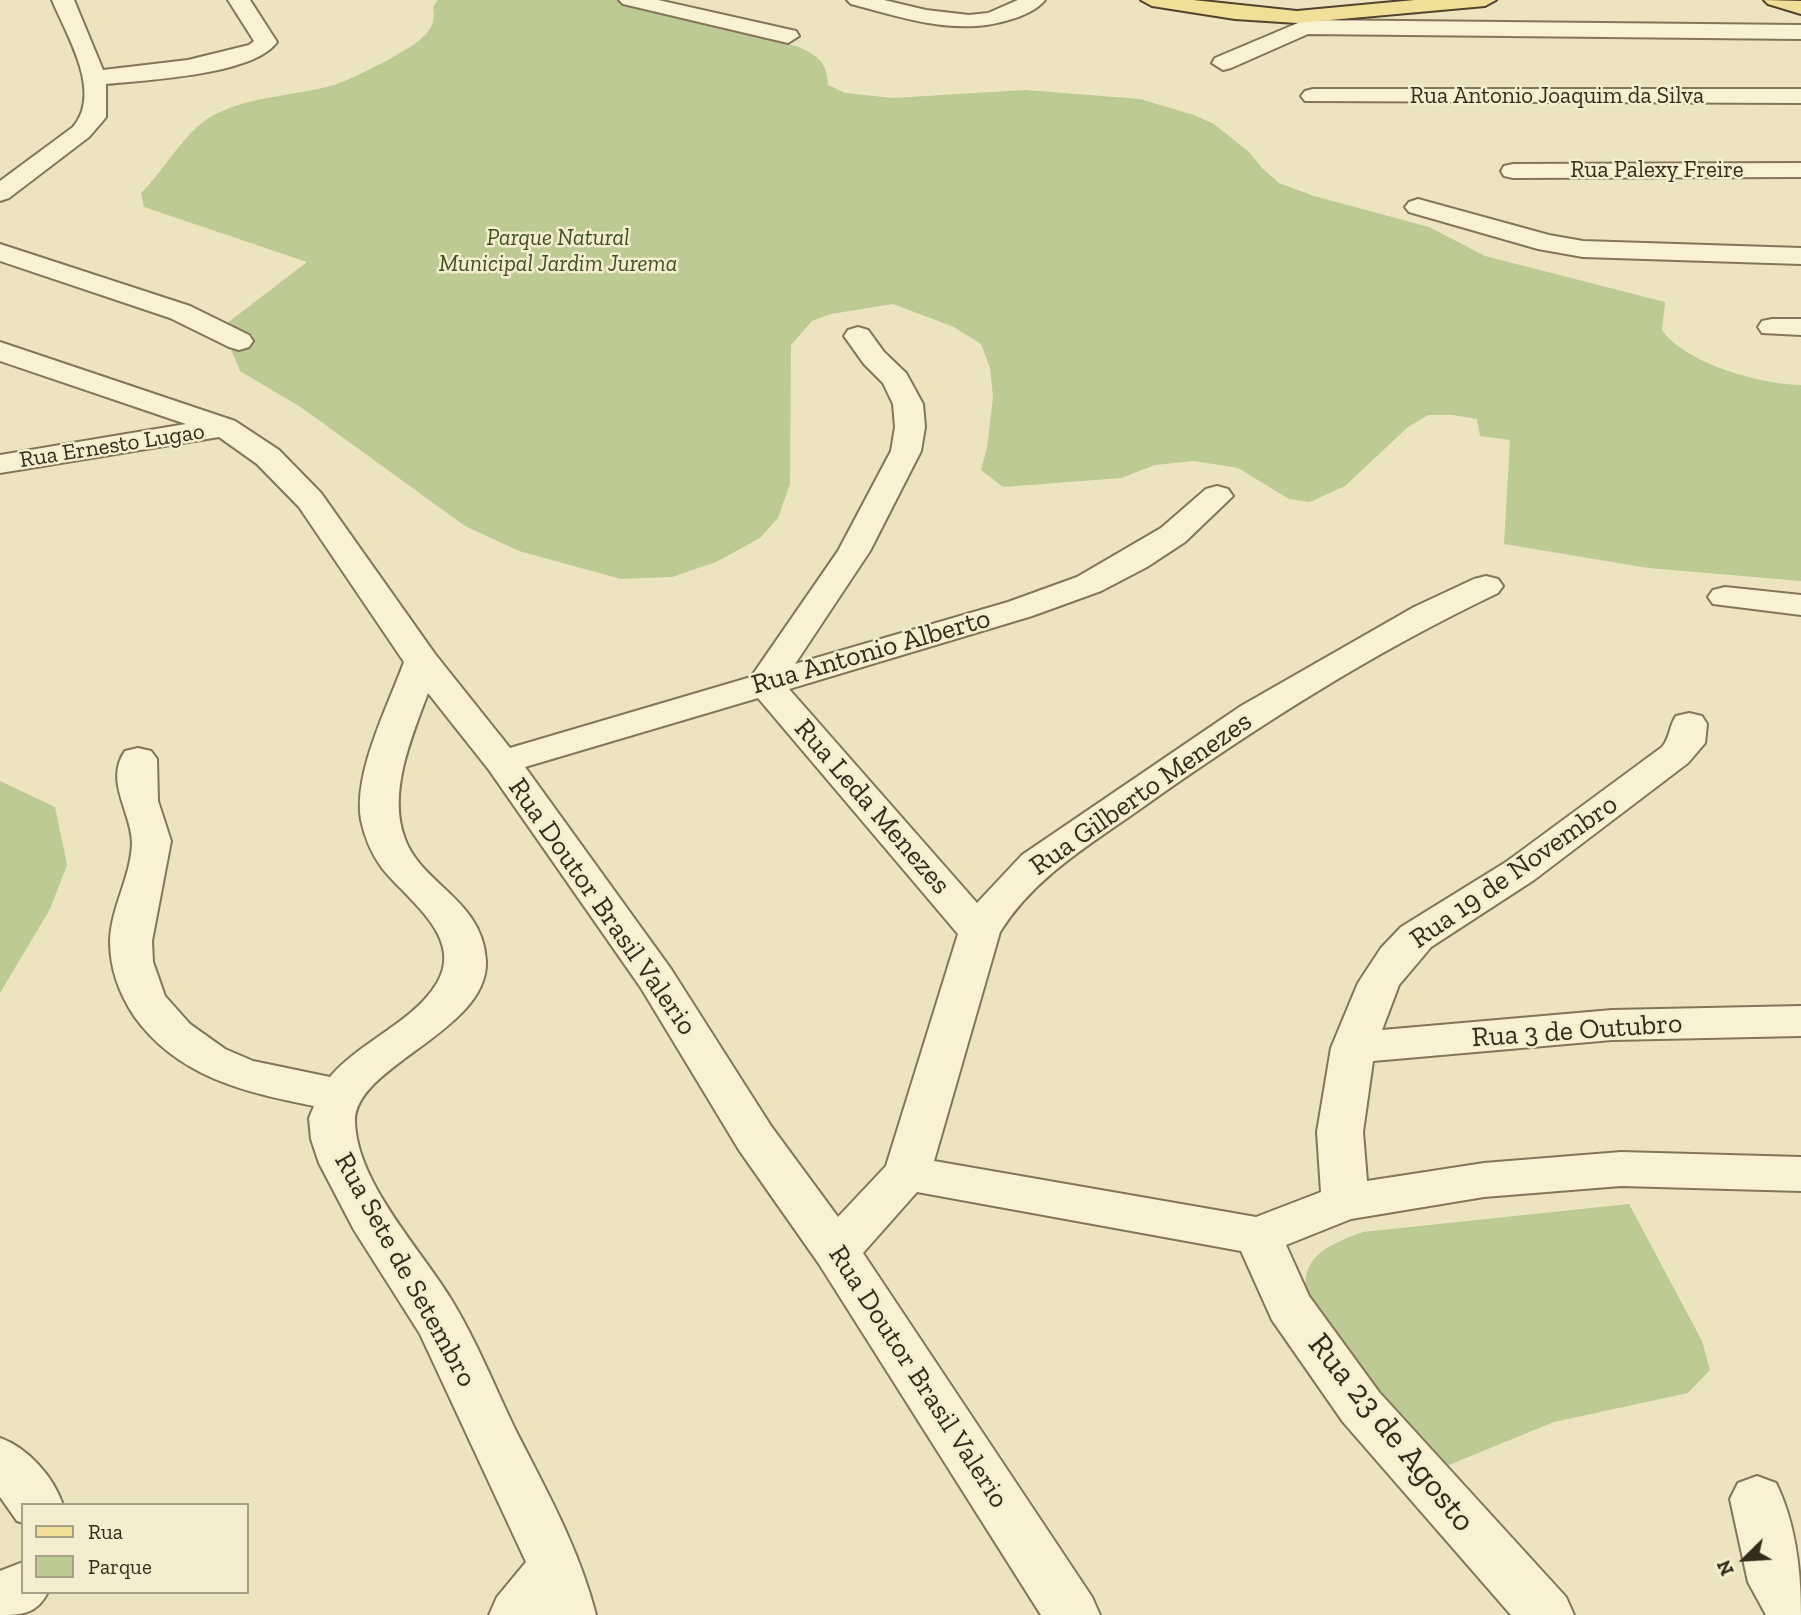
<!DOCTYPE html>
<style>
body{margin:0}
#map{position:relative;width:1801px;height:1615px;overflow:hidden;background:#ece4bf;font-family:"Zilla Slab",serif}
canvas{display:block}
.legend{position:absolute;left:21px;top:1503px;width:228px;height:91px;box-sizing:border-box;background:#f4eece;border:2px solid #a7a087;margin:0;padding:9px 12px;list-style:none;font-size:21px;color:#342b1c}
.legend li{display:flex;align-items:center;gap:14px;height:35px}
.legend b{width:35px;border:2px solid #a7a087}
.north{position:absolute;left:1710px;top:1524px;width:70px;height:70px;-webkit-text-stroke:5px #f4eece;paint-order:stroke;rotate:246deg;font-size:19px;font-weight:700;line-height:28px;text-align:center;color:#342b1c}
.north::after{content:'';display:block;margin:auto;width:24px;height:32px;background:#342b1c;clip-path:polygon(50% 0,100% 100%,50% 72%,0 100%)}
</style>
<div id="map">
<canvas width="1801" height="1615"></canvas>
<ul class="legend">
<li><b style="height:9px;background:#f0df96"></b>Rua</li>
<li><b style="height:19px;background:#bdca93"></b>Parque</li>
</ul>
<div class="north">N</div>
</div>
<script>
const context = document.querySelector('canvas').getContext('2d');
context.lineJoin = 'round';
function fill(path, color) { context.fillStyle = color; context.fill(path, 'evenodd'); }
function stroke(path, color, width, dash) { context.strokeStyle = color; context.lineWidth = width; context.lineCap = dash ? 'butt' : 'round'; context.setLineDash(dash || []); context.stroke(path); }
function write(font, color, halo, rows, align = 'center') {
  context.font = font + ' "Zilla Slab",serif'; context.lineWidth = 5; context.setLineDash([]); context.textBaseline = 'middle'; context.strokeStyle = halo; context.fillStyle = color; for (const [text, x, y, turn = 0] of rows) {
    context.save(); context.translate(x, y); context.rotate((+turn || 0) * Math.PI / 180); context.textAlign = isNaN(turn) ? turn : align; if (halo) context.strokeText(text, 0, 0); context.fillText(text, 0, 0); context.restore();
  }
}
const green = new Path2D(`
 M438,0H624L799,47C818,56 827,62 828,85L845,93L893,98L1025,90L1140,99L1194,115L1214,124L1249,152L1263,169L1279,183L1314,196L1429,227L1485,256L1665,302L1662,330C1686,364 1760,384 1801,385V581L1648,568L1504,544L1510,440L1480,436L1477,419L1452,415H1428L1408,427L1345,486L1310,502L1289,499L1238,468L1194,461L1155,465L1121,478L1003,487L981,470L987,448L993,397L990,368L981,344L954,327L893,304L831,314L812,321L791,345L790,484L778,518L760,538L716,562L672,577L621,579L519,551L465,526L302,408L240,371L222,327L307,262L144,207L141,193C164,171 186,129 214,115C250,96 295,96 334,85C353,79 411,50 424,36C433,28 435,19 433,7Z
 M0,781L55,807L67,865L50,909L0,993Z
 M1629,1204L1702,1341L1710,1370L1688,1393L1554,1422L1439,1469L1309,1308C1296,1260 1321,1247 1363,1232Z`);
const minor = new Path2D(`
 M52,0H74L103,70L188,60L249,45L254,41L228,0H250L277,42C254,75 146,80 106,84V117L102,122L89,137L9,198L0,201V181L73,127C103,93 67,36 52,0Z
 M619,0H658L796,31L799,36L788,43L623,4Z
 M847,0H884L926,10L969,15L988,13L1018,0H1045C1038,9 1023,16 1012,19C957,37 905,18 851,4Z
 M1305,20L1801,25V39L1308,34L1231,68L1223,70L1212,63L1215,58Z
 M1313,89H1801V103L1305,101L1301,96L1305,91Z
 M1801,163V177L1513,178L1504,176L1501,171L1504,166L1513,164Z
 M1418,199L1549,235L1583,241L1801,248V264L1583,257L1538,249L1409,212L1405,207L1409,202Z
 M0,244L190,306L249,335L253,341L249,347L239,350L229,347L170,318L0,261Z
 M1772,319H1801V335L1762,333L1758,327L1762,321Z
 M858,327L868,330L884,352L906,373L923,404L925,427L921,451L870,551L795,664L1008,602L1077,577L1161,528L1206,489L1217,486L1228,489L1233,496L1185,542L1147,567L1101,591L1032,616L789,689L977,903L1022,855L1241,706L1414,607L1474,579L1486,576L1498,579L1503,586L1498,593C1372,653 1256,727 1143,807C1091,844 1034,877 1000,932L934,1161L1256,1217L1321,1192L1317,1132L1331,1048L1358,983L1381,948L1401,927L1506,862L1662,747C1670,738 1669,726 1676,716L1689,713L1702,716L1707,724L1705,743L1688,763L1534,880L1431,947L1399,985L1382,1030L1612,1010L1801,1006V1036L1612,1040L1373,1061L1363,1132L1367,1181L1484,1163L1621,1152L1801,1157V1191L1621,1186L1484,1197L1351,1219L1286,1245L1309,1296L1379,1392L1566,1597L1574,1615H1511L1343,1422L1272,1320L1241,1251L917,1192L863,1253L1092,1597L1100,1615H1041L819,1264L739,1150L641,988L489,770L428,693C412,736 387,793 405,839C422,885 483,900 486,961C489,1031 353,1066 355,1122C357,1183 420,1248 451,1299C476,1340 494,1385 515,1429C546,1490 579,1548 596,1615H489L497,1597L526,1562L420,1334L354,1230L319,1163L311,1139L309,1118L314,1106C244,1092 178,1077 134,1016C119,993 110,969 110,941C111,907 131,877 132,843C132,813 104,781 125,751L138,748L151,751L157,759L158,801L171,841L152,941L153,962L165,996L190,1024L225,1049L253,1061L330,1077C359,1042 414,1022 437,983C465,937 406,899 382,868C371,853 365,838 361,820C353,773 388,706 404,662L299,507L257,464L219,437L0,473V455L186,424L0,361V342L235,421L279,450L321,493L435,654L510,748L751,677L838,551L891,451L895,427L893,404L883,383L864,364L844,336L848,330ZM758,698L958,934L886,1166L838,1217L771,1126L671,969L525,767Z
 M1725,587L1801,595V615L1713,604L1708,597L1713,590Z
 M0,1438C28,1448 53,1476 63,1505H23V1523L17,1521L0,1497Z
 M1757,1476L1776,1483C1796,1524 1801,1570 1801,1615H1766L1748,1582L1730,1499L1738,1483Z
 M23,1562V1592H48C37,1614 22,1615 0,1615V1571Z`);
const major = new Path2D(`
 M1141,0H1193L1297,11L1415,0H1496L1485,6L1297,23L1235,19L1152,6Z
 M1764,0L1801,1V14L1768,4Z`);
const farStreetnames = [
 ["Rua Antonio Joaquim da Silva",1557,96],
 ["Rua Palexy Freire",1657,170],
 ["Rua Ernesto Lugao",112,446,-9]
];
const farParknames = [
 ["Parque Natural",558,238],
 ["Municipal Jardim Jurema",558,264]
];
const streetNames = [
 ["Rua Antonio Alberto",871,652,-16],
 ["Rua Gilberto Menezes",1141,794,-35],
 ["Rua Leda Menezes",872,807,49],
 ["Rua 19 de Novembro",1514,872,-35],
 ["Rua Doutor Brasil Valerio",602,907,55],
 ["Rua 3 de Outubro",1577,1031,-4],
 ["Rua Sete de Setembro",405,1270,61],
 ["Rua Doutor Brasil Valerio",918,1377,57]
];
const nearStreetnames = [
 ["Rua 23 de Agosto",1391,1433,51]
];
fill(green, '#bdca93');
stroke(minor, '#857558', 4);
stroke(major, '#52432c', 4);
fill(minor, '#f8f1d2');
fill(major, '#f0df96');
write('23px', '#342b1c', '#f4eece', farStreetnames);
write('italic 23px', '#3f5023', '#f4eece', farParknames);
write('28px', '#342b1c', '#f4eece', streetNames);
write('33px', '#342b1c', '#f4eece', nearStreetnames);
</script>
